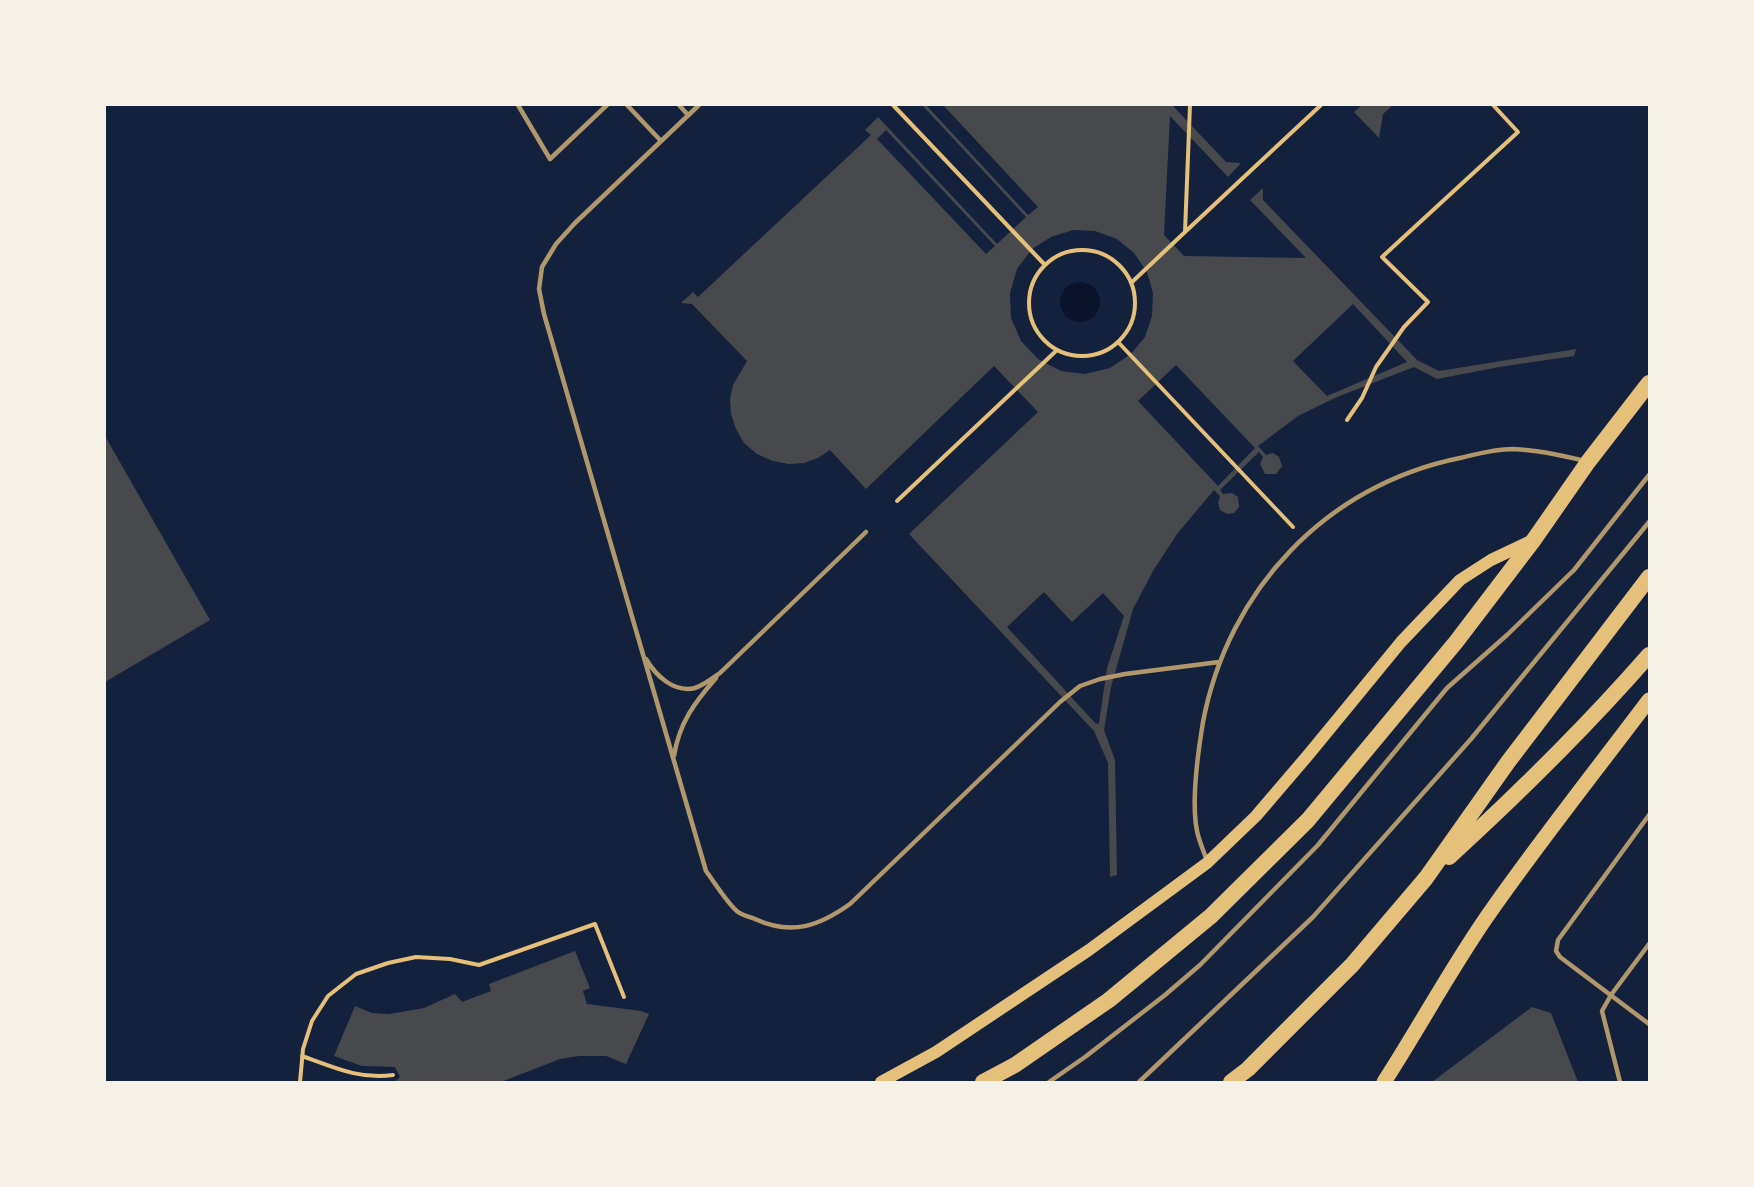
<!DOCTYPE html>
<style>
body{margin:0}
#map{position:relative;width:1754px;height:1187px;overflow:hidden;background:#14213d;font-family:Montserrat,sans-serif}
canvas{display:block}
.frame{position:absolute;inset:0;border:106px solid #f6f1e7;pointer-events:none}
</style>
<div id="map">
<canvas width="1754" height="1187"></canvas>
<div class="frame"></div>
</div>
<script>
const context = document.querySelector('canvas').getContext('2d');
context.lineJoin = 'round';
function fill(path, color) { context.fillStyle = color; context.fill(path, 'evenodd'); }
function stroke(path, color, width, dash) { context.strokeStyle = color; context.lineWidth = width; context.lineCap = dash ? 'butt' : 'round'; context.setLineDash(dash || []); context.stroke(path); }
const water = new Path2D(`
 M1060 302a20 20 0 1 1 40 0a20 20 0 1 1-40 0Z`);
const building = new Path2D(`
 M922,105H926L1028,215L1038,207L943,105H1172L1226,162L1241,163L1228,177L1170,116L1164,235L1184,256L1306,258L1250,200L1263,188V200L1417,360L1439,371L1576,349L1574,356L1499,367L1437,379L1414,367L1337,397L1298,416L1258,446L1266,455L1273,453L1279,457L1282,466L1276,474H1265L1260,464L1263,457L1259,452L1220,490L1223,494L1232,493L1238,497L1239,507L1234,513L1227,514L1220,510L1218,503L1220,496L1214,490L1177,534L1153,571L1133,609L1111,687L1104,730L1115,760L1117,875L1110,877L1108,763L1094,731L909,534L1038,412L994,366L866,489L830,450L818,458L804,463L789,464L773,461L757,454L744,443L736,429L731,414L730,399L733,385L747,361L692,304L681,303L693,292L698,297L871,135L865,130L878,117L997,244L1026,217ZM886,130L995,246L986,254L877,139ZM1073,230L1095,231L1117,239L1134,253L1147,272L1153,293L1152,316L1145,337L1131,354L1110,368L1085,374L1061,371L1038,359L1021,341L1011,318L1010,293L1017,269L1032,249L1051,237ZM1353,304L1407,362L1327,396L1293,361ZM1176,365L1255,448L1218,486L1138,401ZM1044,592L1072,622L1103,593L1124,616L1107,668L1099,723L1096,724L1007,627Z
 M1362,105H1393L1383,114L1379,138L1354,112Z
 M105,436L210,620L105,682Z
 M575,951L590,988L583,991L587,1004L641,1011L649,1014L626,1064L606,1056H579L560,1059L501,1082H394L400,1077L395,1067L362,1066L334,1056L355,1006L372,1013L389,1014L424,1008L455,994L462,1002L491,991L489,984Z
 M1532,1007L1551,1013L1578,1082H1432Z`);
const path = new Path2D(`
 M893,105L1045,265
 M1190,105L1185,232L1321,105
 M1029 303a53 53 0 1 1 106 0a53 53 0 1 1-106 0Z
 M1131,283L1185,232
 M1118,342L1293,527
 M1347,420L1362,398L1376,367L1404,327L1428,302L1382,257L1518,132L1493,105
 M897,501L1057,350
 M302,1056C333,1067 360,1080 393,1075
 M300,1082L303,1049L312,1021L328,996L356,974L388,963L416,957L450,959L479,965L595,924L624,997`);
const service = new Path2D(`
 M518,105L550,159L607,105
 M627,105L661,141
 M679,105L688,115
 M699,105L575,223L556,244L542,267L539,289L544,314L706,871C715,883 727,903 738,912C742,915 750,917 755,919C792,936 819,926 850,904L1060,702L1080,686L1100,679L1125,674L1219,662
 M646,659C656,676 674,693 695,688C704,685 713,678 720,673L866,532
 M674,756C679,723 695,702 716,678
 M1649,815L1558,940L1556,951L1560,957L1649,1024
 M1207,861C1204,852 1199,841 1197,831C1191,802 1198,752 1203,722C1228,590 1326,485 1460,458C1477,454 1495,449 1513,449C1538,450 1561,455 1585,461
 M1049,1082L1085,1057L1165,995L1200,965L1318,845L1447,688L1507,635L1574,570L1649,475
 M1139,1082L1313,917L1471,739L1649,522
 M1620,1082L1602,1011L1611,995L1649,944`);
const secondary = new Path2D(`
 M881,1082L936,1052L1089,950L1207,863L1256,816L1309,754L1401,642L1460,580L1491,560L1531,541`);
const primary = new Path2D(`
 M1384,1082C1421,1025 1453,964 1493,908C1543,837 1597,769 1649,700`);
const trunk = new Path2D(`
 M1449,857C1519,793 1587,726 1649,655
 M983,1082L1015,1065L1109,1000L1211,916L1308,820L1456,642L1533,541L1588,462L1649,383
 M1231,1082L1248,1069L1352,965L1426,878L1508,762L1649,577`);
fill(water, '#0b132b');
fill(building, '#48494c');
stroke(path, '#e5c07b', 4);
stroke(service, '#b1986c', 4.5);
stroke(secondary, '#e5c07b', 12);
stroke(primary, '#e5c07b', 15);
stroke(trunk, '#e5c07b', 16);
</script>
